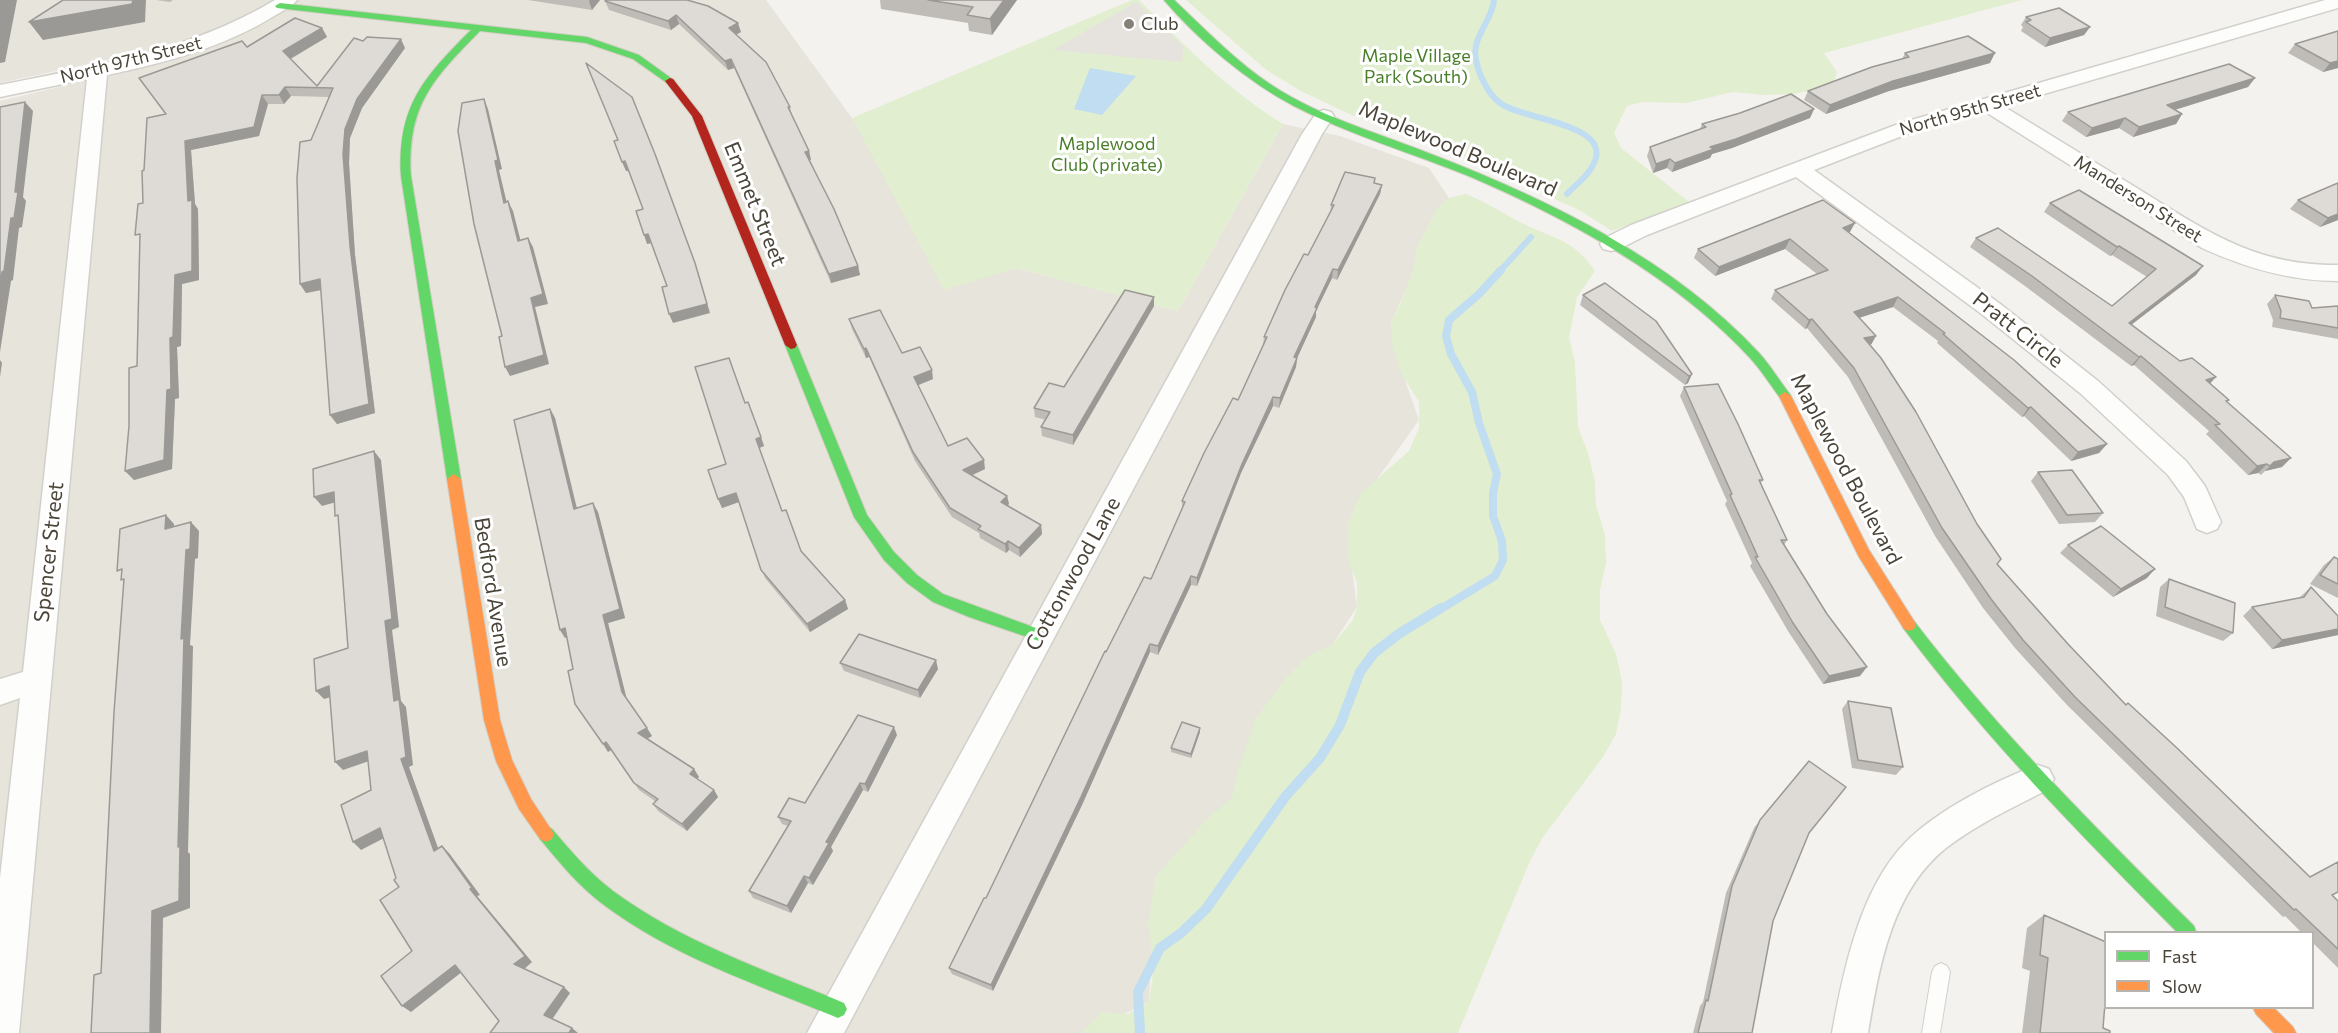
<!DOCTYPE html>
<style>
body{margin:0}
#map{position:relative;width:2338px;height:1033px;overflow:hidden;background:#f4f2ee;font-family:Commissioner,sans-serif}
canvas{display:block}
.legend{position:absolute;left:2104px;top:931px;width:210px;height:78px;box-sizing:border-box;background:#fff;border:2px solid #b7b4b0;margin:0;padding:8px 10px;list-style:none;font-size:18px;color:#4b4439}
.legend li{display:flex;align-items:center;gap:12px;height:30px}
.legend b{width:30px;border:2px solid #b7b4b0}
</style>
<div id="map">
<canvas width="2338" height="1033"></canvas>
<ul class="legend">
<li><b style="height:8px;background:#63d668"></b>Fast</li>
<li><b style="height:8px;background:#ff974d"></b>Slow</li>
</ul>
</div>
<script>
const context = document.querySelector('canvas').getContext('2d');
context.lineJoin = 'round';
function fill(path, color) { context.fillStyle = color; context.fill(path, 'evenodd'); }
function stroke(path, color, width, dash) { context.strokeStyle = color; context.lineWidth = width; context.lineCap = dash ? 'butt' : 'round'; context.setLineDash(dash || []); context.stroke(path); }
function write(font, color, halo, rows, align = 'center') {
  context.font = font + ' Commissioner,sans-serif'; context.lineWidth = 6; context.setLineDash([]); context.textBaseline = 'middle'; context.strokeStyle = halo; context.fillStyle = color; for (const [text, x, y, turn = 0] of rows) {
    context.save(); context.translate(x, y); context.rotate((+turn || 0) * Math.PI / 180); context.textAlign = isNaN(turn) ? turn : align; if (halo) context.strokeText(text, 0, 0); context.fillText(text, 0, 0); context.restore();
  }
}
const residential = new Path2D(`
 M0,0H766L852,118L1017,268L1178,311L1283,124L1340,136L1429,168L1449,198L1391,322L1405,380L1419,420L1351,516L1352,570L1357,607L1232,799L1156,876L1149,1001L1090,1033H0V101L151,65L232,23L193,37L140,53L0,83Z`);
const green = new Path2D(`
 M1132,0H1139C1184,45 1228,90 1283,124L1178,311L1017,268L944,290L852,118Z
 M1186,0H2022L1824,53L1837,72L1834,82L1820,89L1793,94L1763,95L1733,92L1686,103L1643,102L1627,106L1614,133L1621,148L1689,202L1612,231L1579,210L1546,195L1460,156L1349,114L1299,90L1265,69Z
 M1466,194C1486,202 1503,213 1522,223C1553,239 1574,239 1595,271L1577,297L1569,338L1575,362L1578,427L1588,453L1595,481L1596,505L1605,535L1606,563L1600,590V620L1616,654L1622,681L1621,709L1616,734L1603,757L1543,837L1530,861L1458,1033H1082L1102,1012L1128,1014L1149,1001L1154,967L1148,923L1156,876L1210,816L1232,798L1236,777L1256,718L1287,677L1308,656L1332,645L1353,620L1357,607V583L1347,557L1348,523L1361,493L1409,451L1419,428V402L1401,373L1392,345L1391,322L1402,300L1414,267L1417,247L1437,208L1449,198Z`);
const parking = new Path2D(`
 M1136,2L1183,46L1182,62L1053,50Z`);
const water = new Path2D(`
 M1090,68L1136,76L1102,115L1074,109Z`);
const streamFar2 = new Path2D(`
 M1494,0C1492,22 1471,37 1476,60C1479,75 1488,94 1500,103C1524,121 1618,123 1592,167C1586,178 1575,185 1567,194
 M1500,271L1531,237`);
const streamFar1 = new Path2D(`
 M1439,610L1495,576L1503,560L1502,541L1493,516V493L1497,474L1479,423L1472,392L1451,354L1446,336L1449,320L1479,294L1501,270`);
const stream = new Path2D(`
 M1140,1033L1138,992L1160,948L1181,933L1206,909L1285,797L1320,758L1340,725L1360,672L1374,653L1400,633L1441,608`);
const lane = new Path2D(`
 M1941,963L1947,966L1950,972L1940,1033H1922L1932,972L1935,966Z`);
const street = new Path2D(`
 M275,0H297C292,7 282,11 274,16C224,47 165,63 107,75L19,1033H0V878L20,698L0,705V679L23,672L87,79L0,97V85C95,66 190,51 275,0Z
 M2325,0H2338V8L2003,106C2046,132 2089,159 2132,185C2202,228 2252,266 2338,265V281C2290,281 2246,268 2202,248L1984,111L1915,131L1814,170L1999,303L2098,381L2186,461L2205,486L2221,522L2217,529L2207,533L2197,529L2184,497L2168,475L2080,393L1983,315L1796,177L1647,235L1619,249L1611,251L1603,249L1600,244L1603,239L1631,225L1901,123Z
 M1324,110L1331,112L1334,116L1322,134L844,1033H807L1302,134L1317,112Z
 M2038,765L2049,769L2054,779L2049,789C2014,807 1977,824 1946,848C1891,892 1879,968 1868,1033H1832C1843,972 1860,889 1905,843C1937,810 1995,781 2038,765Z`);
const fast = new Path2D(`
 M1164,0H1174C1208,32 1241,67 1281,91C1329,120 1384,135 1436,156C1552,201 1674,261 1759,353C1770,365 1779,380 1789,393L1791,396L1789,399H1781C1771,386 1762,371 1751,359C1677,278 1571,220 1471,177C1412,153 1350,135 1294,106C1248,82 1198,40 1164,0Z
 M280,3L587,37L639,55L675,81L667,83L633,59L586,43L480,31C433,79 407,105 411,176L461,479L459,483H449L447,479L401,176C397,106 424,77 471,30L277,8L275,6Z
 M791,341L797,345L867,515L894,552L917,575L943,594L1044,631L1046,635L1044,639L1039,641L969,617L933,602L907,583L884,560L854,517L785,345Z
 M1909,619L1914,621C1998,731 2096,828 2194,926L2196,932H2177C2081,835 1986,739 1904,629L1902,625L1904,621Z
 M546,826L552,829C571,851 589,873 613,891C682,942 765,970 844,1003L847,1009L844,1015L838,1018C757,984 670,956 600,902C577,884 559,862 540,839L538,834L540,829Z`);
const slow = new Path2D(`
 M1785,392L1791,396L1869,550L1914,621L1916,625L1914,629L1909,631L1904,629L1859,557L1779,396Z
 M454,474L461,479L500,720L512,760L531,799L554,834L552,839L546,842L540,839L519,809L496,761L484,720L447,479Z
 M2253,1008H2274L2293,1027L2296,1033H2274L2256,1014Z`);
const jam = new Path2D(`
 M670,78L673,79L702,116L797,345L795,348L791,349L785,345L692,116L665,81Z`);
const wall = new Path2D(`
 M156,0H173L170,2Z
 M528,0H600L592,10Z
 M687,0L741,32L736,34L790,107L792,116L809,151L811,160H810L858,266L860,275L831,283L734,68L728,70L679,24L671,30L609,10L605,1Z
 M880,0H1017L992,35L969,31L968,23L881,9Z
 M2026,17L2090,27L2084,35L2045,47L2021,31L2023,27L2021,25Z
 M322,28L327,37L291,59L317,86L363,41L405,48L362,108L350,138L349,163L355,255L375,413L337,424L330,415L321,290L306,293L300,284L311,140L329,97L291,96L284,104H268L259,136L191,150L195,204L198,209L199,280L182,284L181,346L177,347L179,398L175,399L172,469L134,480L129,426L137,366L144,170L166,114L139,78L247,47Z
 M2338,31V68L2323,72L2288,53L2295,44Z
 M1905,53L1990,63L1889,91L1826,114L1804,100L1808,91L1902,59Z
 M2255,78L2248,87L2175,110L2182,114L2176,124L2133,137L2119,128L2086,137L2062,121L2068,112Z
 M1814,109L1810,118L1732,148L1712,154L1710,158L1672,172L1667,168L1653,173L1647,156L1650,147L1700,129L1702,124Z
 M1375,183L1382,185L1380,194L1337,280L1332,278L1316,311V317L1297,358L1296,367L1279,408L1273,406L1241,473L1197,586L1191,585L1158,655L1150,652L1082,805L993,991L952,974L949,968L986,898L1106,652L1151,579L1182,510V501L1238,400L1263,345L1264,337L1330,213L1331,205Z
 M2298,200L2338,220L2320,227L2290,209Z
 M2050,203L2196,275L2132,324L2210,384L2227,402L2282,467L2265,471L2261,475L2258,473L2248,475L2206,434L2209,431L2134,365L2131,366L2025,286L1970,247L1976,238L2112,306L2147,277L2112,255L2110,256L2044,212Z
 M1850,232L1849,233L2107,444L2099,453L2071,461L2024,416L2022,417L1937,343L1938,341L1893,307L1859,318L1870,345L1997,564L2068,644L2126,705L2310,877L2338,901V968L2313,943V933H2302L2285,916L2283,917L2067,705L2015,648L1983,608L1935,536L1848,377L1807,328L1805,329L1771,299L1775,290L1817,274L1785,249L1715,276L1694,258L1698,249Z
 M1583,295L1692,374L1688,383L1685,385L1580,305Z
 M2275,295L2312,308L2338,306V339L2272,327L2273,320L2267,304Z
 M1154,306L1073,445L1042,436L1041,427L1046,420L1035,417L1034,408L1064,387Z
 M849,319L902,353L933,379L918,385L948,446L985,469L972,475L1007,496L1009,504L1007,506L1041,525L1042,534L1020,557L1009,550L1006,553L980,538L979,533L952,517L915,461L869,357L866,358L852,329Z
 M1684,387L1763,480L1761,483L1787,540L1784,545L1860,676L1823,684L1788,631L1750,566L1752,563L1725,504L1727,501L1680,396Z
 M748,402L764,446L759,448L782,511L801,551L845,600L848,609L810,632L765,578L739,502L722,508L726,464L745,403Z
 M550,409L555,418L577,508L598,512L625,618L608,623L626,698L652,736L647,738L694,769L699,777L697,779L714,790L718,797L687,831L658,811L653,804L655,801L639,790L611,750L608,752L573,669L567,638H565Z
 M2038,472L2103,513L2095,522L2059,524L2031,481Z
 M2068,545L2147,578L2113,597L2060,553Z
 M2334,557L2338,559V598L2310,584L2324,565Z
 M2169,579L2233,633L2223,641L2156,616L2160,587Z
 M2311,587L2338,616V635L2272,649L2243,616L2252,607L2299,598Z
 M840,663L938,669L920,698L844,671Z
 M1848,701L1903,767L1896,775L1852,768L1842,709Z
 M1200,732L1191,758L1171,752V748Z
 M897,735L868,792L863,790L831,847L833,851L813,885L808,883L791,913L753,898L749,891L788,826L782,824L778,817L805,803Z
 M1760,820L1809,833L1773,921L1752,1033H1693L1700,1006L1703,1002L1726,893L1754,828Z
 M2044,915L2103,1028L2110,1033H2022L2030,971L2022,968L2027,928Z`);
const shadedWall = new Path2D(`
 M0,0H17L5,62L0,63Z
 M133,0H146L145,22L43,40L29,22Z
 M590,0H600L592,10L589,1Z
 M1004,0H1017L992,35L990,19Z
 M676,15L679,24L671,30L668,21Z
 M738,23L741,32L732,37L729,28Z
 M2090,27L2084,35L2045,47L2050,38Z
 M322,28L327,37L288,60L283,51Z
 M401,39L405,48L362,108L350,138L349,163L355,255L375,413L337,424L330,415L350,246L343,154L345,129L357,99Z
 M1995,53L1990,63L1889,91L1826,114L1830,105L1893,81Z
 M731,59L734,68L728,70L725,61Z
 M2338,61V68L2323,72L2330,63Z
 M2255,78L2248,87L2161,114L2167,105Z
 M285,87L291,96L284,104L279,95Z
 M262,95L268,104L259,136L191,150L195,204L198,209L199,280L182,284L181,346L177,347L179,398L175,399L172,469L134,480L125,471L170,338L175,275L188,201L185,141Z
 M484,99L488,109L502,169L499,170L509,212L504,203L495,161Z
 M25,102L33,111L23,197L26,201L22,227L19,228L13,280L11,281L0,352V286L15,192Z
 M1814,109L1810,118L1732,148L1712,154L1710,158L1672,172L1675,163L1710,147Z
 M2182,114L2176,124L2133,137L2139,127Z
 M2125,118L2119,128L2086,137L2092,128Z
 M809,151L811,160L808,161L805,152Z
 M655,154L698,272L710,313L673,323L669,314Z
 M1670,159L1667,168L1653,173L1656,164Z
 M625,161L629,171H626L622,162Z
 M1382,185L1380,194L1337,280L1338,270Z
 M508,201L513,211L523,250L518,241Z
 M2338,214V220L2320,227L2328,218Z
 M1855,223L1850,232L1838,237L1843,228Z
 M648,234L652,243L647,244L644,235Z
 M528,238L533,247L548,304L535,307L549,364L510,376L505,367L531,298Z
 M1790,239L1785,249L1715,276L1719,267Z
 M2119,246L2112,255L2110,256L2117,247Z
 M858,266L860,275L831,283L829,274Z
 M2203,266L2196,275L2122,332L2129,323Z
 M1333,269L1332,278L1316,311V317L1293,367L1294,357L1315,307Z
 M320,279L326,289L306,293L300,284Z
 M1154,297V306L1073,445V435Z
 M1898,297L1893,307L1849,321L1854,312Z
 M1812,319L1807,328L1805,329L1809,320Z
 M1876,336L1871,345L1864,338Z
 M866,348L869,357L866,358L864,349Z
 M2141,356L2134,365L2131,366L2139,357Z
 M1297,358L1296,367L1279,408L1280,398Z
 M0,360L2,363L0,377Z
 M932,370L933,379L916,386L914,377Z
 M1692,374L1688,383L1685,385L1689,376Z
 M2216,377L2208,386L2206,380Z
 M1273,397V406L1241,473L1197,586V578L1242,464Z
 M2031,407L2024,416L2022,417L2028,408Z
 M550,409L555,418L579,518L574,509Z
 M761,437L764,446L759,448L756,439Z
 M2107,444L2099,453L2071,461L2078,452Z
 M374,451L381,460L399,627L392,630L401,701L406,707L413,765L409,767L442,859L434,851L401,759L385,621Z
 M2291,458L2282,467L2265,471L2274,462Z
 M984,460L985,469L964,479L963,470Z
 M2267,464L2258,473L2248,475L2257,466Z
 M334,492L340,501L322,506L314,497Z
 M736,493L739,502L722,508L718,499Z
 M1007,496L1009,504L1002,511L1001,502Z
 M593,503L598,512L625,618L608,623L627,700L622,692L603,615Z
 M166,515L174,524L173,538L165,529Z
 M191,522L199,531L198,558L195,559L190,645L193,646L188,852L190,854V908L163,918L161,1033H150L152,911L178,847L181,639L186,550Z
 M1041,525L1042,534L1020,557L1019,548Z
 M1008,541L1009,550L1006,553L1005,544Z
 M2155,569L2147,578L2113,597L2121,589Z
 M1191,576V585L1158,655V646Z
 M845,600L848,609L810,632L807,624Z
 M565,628L570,636L565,638L560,630Z
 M2338,629V635L2272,649L2282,640Z
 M1150,644V652L1082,805L993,991L991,985Z
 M936,660L938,669L920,698L918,690Z
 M1867,667L1860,676L1823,684L1829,676Z
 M329,686L337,695L324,699L316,691Z
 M894,727L897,735L868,792L865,784Z
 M647,728L652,736L644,741L638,733Z
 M1200,728V732L1191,758V754Z
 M606,742L611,750L608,752L603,744Z
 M367,751L375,759L343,770L335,762Z
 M694,769L699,777L694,781L690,774Z
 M860,783L863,790L831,847L833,851L813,885L809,878L826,842Z
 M714,790L718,797L687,831L682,824Z
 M380,828L388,836L361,850L353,842Z
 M442,846L449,853L480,895L477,896L532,962L522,971L514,964L470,889Z
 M804,876L808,883L791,913L787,906Z
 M455,965L463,971L411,1012L402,1006Z
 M564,987L570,993L551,1021L544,1015Z
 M572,1028L578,1033H569Z`);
const building = new Path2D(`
 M63,0H133L132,4L29,22Z
 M606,0H687L708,6L738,23L729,28L766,62L790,107H788L809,151L805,152L834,209L858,266L829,274L731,59L725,61L676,15L668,21L605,1Z
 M928,0H1004L990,19L967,15L973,7Z
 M2059,8L2090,27L2050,38L2026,22L2031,20L2026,17Z
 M295,18L322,28L283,51L317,86L354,38L363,41L367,37L401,39L357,99L345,129L343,154L350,246L369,404L330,415L320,279L300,284L297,178L300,142L311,140L333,88L285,87L279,95H262L254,127L185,141L188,201L192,200V271L175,275L173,337L170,338L171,389L167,390L164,460L125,471L129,426V368L137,366L140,234L135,235L138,204L143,203L142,171L144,170L147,118L166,114L139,78L242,41L247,47Z
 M2338,31V61L2330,63L2295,44Z
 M1968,36L1995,53L1893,81L1830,105L1808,91L1872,67L1909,57L1905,53Z
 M586,63L632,97L655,154L695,263L707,304L669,314L662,287L667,286L648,234L644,235L636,211L643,209L625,161L622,162L614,141L618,140Z
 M2229,64L2255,78L2167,105L2182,114L2139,127L2125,118L2092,128L2068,112Z
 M1791,94L1814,109L1736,139L1710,147L1714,149L1675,163L1670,159L1656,164L1650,147L1706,127L1702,124L1740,113Z
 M484,99L498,160L495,161L504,203L508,201L518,241L528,238L543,294L531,298L544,355L505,367L499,337L502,336L474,224L458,131L462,103Z
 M25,102L15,192H18L14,218H11L4,271L2,272L0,286V107Z
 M1345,172L1375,178L1374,183L1382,185L1338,270L1333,269L1315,307L1317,308L1294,357L1297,358L1280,398L1273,397L1242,464L1197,578L1191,576L1158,646L1150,644L1081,797L991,985L949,968L984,898H986L1105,651L1106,652L1144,577L1151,579L1185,502L1182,501L1204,453L1233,398L1238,400L1267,337H1264L1285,290L1304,254L1308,255L1334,205H1331Z
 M2338,183V214L2328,218L2298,200Z
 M2079,190L2203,266L2129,323L2180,361L2192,358L2216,377L2206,380L2229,400L2226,401L2291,458L2274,462L2270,466L2267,464L2257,466L2215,425L2220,424L2141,356L2139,357L2032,276L1976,238L1998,228L2112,306L2156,269L2119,246L2117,247L2050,203Z
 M1823,200L1855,223L1843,228L2014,360L2107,444L2078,452L2031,407L2028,408L1943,334L1945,333L1898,297L1854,312L1876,336L1864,338L1881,358L1916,412L1977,524L2001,559L1997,564L2068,644L2126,705L2128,703L2177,748L2310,877L2338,862V892L2332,895L2338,901V949L2296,909L2294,910L2075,697L2023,640L1991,599L1942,528L1854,368L1812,319L1809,320L1775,290L1828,270L1790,239L1719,267L1698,249Z
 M1605,283L1656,321L1692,374L1689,376L1583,295Z
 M1125,290L1154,297L1073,435L1041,427L1050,412L1034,408L1049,383L1064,387Z
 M2275,295L2309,301L2312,308L2338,306V328L2280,318L2281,311Z
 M880,310L902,353L920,347L932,370L914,377L948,446L967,438L984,460L963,470L1007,496L1001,502L1041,525L1019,548L1008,541L1005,544L978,529L981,526L950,508L913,452L866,348L864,349L849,319Z
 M729,358L745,403L748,402L761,437L756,439L782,511L786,510L801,551L845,600L807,624L761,570L736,493L718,499L708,470L726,464L695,367Z
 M1718,384L1738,424L1763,480H1759L1787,540H1781L1827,614L1867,667L1829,676L1793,623L1755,557H1758L1730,495L1732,494L1684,387Z
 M550,409L574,509L593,503L620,609L603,615L622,692L647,728L638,733L694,769L690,774L714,790L682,824L653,804L658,799L634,783L606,742L603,744L575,704L568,671L573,669L565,628L560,630L514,420Z
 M374,451L392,619L385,621L394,701L399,699L406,757L401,759L434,851L442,846L472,888L470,889L525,956L514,964L564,987L544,1015L572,1028L569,1033H490L499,1021L455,965L402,1006L381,976L412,951L380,900L399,887L394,880L396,878L380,828L353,842L341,805L371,790L367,751L335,762L329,686L316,691L314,659L348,648L338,515L335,516L334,492L314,497L313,469Z
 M2072,470L2103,513L2067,515L2038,472Z
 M166,515L165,529L191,522L190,549L186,550L181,639L184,638L178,847L180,846L179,901L152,911L150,1033H91L94,975L101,973L114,712L124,579L121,580L122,569L117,571L120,529Z
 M2101,526L2155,569L2121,589L2068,545Z
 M2334,557L2338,559V584L2320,575Z
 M2169,579L2235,603L2233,633L2165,607Z
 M2311,587L2338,616V629L2282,640L2252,607L2304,597Z
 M859,634L936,660L918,690L840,663Z
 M1848,701L1891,708L1903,767L1858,760Z
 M858,715L894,727L865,784L860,783L826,842L829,843L809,878L804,876L787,906L749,891L791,821L778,817L789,798L805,803Z
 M1182,722L1200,728L1191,754L1171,748Z
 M1809,761L1846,787L1809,833L1773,921L1752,1033H1698L1706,1000L1708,1001L1732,886L1760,820Z
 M2044,915L2106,942V991L2103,1028L2110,1031V1033H2040L2048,958L2040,955Z`);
const markers = [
 [1129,24,6,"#868178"]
];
const farPoinames = [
 ["Club",1141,24]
];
const farParknames = [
 ["Maple Village",1416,56],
 ["Park (South)",1416,77],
 ["Maplewood",1107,144],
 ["Club (private)",1107,165]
];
const farStreetnames = [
 ["North 97th Street",131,60,-14],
 ["North 95th Street",1970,110,-16],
 ["Manderson Street",2138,199,32]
];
const streetNames = [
 ["Maplewood Boulevard",1458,149,23],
 ["Emmet Street",755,204,68],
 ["Pratt Circle",2018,330,38],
 ["Maplewood Boulevard",1846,469,62],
 ["Spencer Street",49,552,-84],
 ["Cottonwood Lane",1073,574,-61],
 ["Bedford Avenue",493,592,81]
];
fill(residential, '#e7e4dc');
fill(green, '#e1eecf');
fill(parking, '#e6e3df');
fill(water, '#c0ddf1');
stroke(streamFar2, '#c0ddf1', 6);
stroke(streamFar1, '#c0ddf1', 8);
stroke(stream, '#c0ddf1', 10);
stroke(lane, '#d2d0cb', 2);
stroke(street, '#d2d0cb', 3);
stroke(fast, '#d3cfc5', 2);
stroke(slow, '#d3cfc5', 2);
stroke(jam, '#d3cfc5', 2);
fill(lane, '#fdfdfc');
fill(street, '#fdfdfc');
fill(fast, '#63d668');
fill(slow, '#ff974d');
fill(jam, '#b3261e');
fill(wall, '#bfbcb8');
fill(shadedWall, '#9b9996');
fill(building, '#dedbd6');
stroke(building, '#9b9996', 1.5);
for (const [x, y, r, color] of markers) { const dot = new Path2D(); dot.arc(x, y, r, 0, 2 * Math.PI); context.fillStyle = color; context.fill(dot); stroke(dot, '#fff', 2); }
write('18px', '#4b4439', '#fff', farPoinames, 'left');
write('18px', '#4a7f2a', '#fff', farParknames);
write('18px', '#4b4439', '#fff', farStreetnames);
write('21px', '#4b4439', '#fff', streetNames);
</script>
